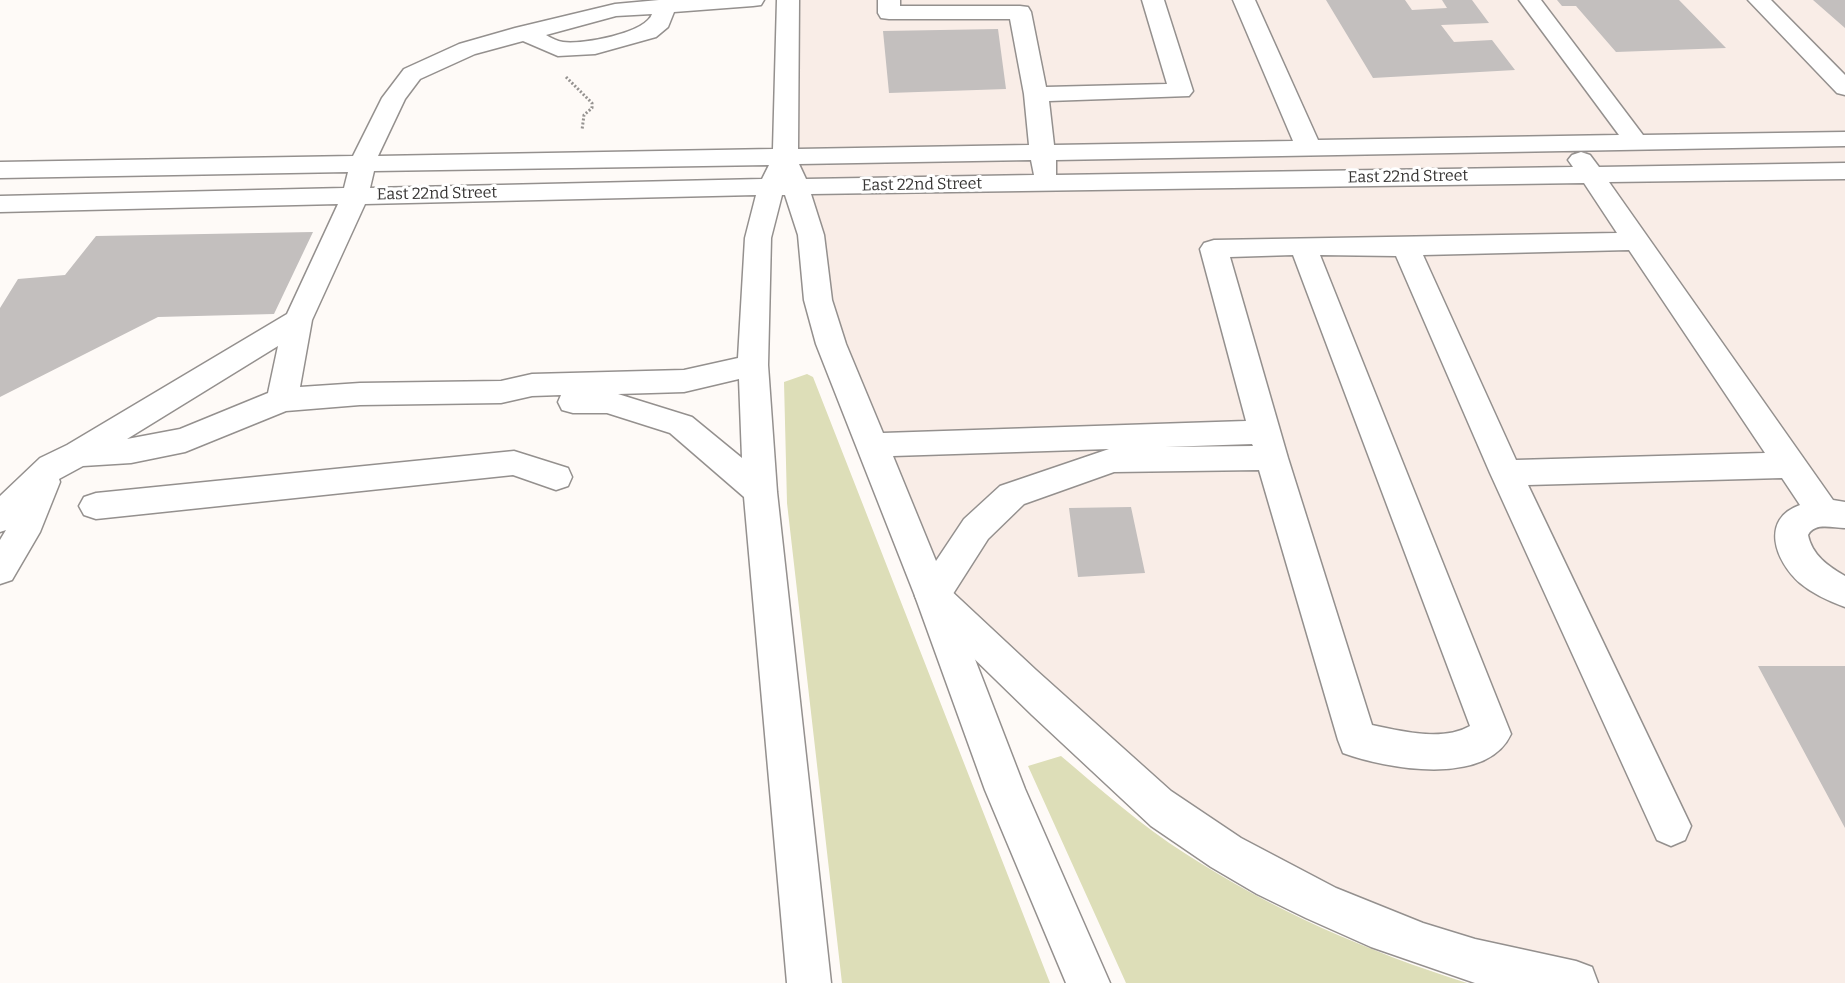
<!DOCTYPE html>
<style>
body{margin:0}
canvas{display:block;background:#fefaf7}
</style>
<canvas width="1845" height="983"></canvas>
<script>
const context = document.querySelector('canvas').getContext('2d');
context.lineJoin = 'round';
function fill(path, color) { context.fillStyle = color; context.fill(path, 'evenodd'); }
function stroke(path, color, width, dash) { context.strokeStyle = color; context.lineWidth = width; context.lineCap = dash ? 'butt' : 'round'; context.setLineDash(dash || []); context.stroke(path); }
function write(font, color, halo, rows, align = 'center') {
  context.font = font + ' Bitter,serif'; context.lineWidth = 6; context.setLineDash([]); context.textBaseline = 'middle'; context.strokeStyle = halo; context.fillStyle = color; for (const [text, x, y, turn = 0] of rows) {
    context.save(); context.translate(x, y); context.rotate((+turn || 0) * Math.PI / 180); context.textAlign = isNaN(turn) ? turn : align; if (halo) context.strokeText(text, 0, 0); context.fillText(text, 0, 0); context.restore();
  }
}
const built = new Path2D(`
 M788,0H1845V983H1576L1253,868L933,596L870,445L785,156Z`);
const green = new Path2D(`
 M807,374L813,377L1050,983H842L787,503L784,382Z
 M1061,756C1101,790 1142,826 1186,854C1272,910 1369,952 1467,983H1126L1028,766Z`);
const building = new Path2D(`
 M1326,0H1405L1412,10L1447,8L1442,0H1472L1489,23L1441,25L1454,42L1492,40L1515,70L1373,78Z
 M1557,0H1679L1726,48L1616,52L1576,6H1562Z
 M1813,0H1845V28Z
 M998,29L1006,89L889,93L883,31Z
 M313,232L274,314L158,317L0,397V308L18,279L65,275L96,236Z
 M1131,507L1145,573L1078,577L1069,508Z
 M1758,666H1845V828Z`);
const path = new Path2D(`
 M566,77L592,103V108L584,115L582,130`);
const minor = new Path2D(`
 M659,0H764L761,5L753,6L674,12L668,27L656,37L595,54L558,56L523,41L475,54L420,79L405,99L378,156L773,149L777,0H799L798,149L1029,145L1024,94L1010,19H889L881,18L878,13V0H900V6H1020L1028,7L1031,12L1046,87L1167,84L1142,0H1164L1193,91L1189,96L1049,101L1054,145L1293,141L1233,0H1255L1318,140L1619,135L1519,0H1541L1643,135L1845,132V146L1056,160V175L1573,167L1568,160L1572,155L1581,152L1590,155L1599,167L1845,163V179L1609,182L1833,500L1845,502V528C1832,528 1815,522 1808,535C1812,555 1828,566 1845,576V607C1829,601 1813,594 1800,583C1775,561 1760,519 1800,505L1782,478L1528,485L1691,826L1685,840L1671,846L1657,840L1490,473L1396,256L1320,255L1511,734C1487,787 1387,769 1343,753L1338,740L1259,470L1114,472L1024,504L988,539L951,597L1025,789L1110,983H1066L985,790L915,596L816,344L804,300L798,235L785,195H782L771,238L768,365L777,492L831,983H787L744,497L670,433L607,413H573L562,410L558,402L561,395L532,396L501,403L360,405L286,411L185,452L131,463L83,466L59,479L60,482L40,532L12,580L0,584V540L6,530L0,532V496L40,458L67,445L287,314L338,204L0,212V196L344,188L348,172L0,178V162L353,156L382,98L404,69L459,44L515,28L615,4ZM652,14C646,33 582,45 563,42C557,41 551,38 546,35L616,16ZM1031,160L1034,175L806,179L799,164ZM769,165L762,179L370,188L374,171ZM1584,183L1617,233L1214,240L1204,243L1200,249L1246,421L883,433L846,344L832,300L824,235L811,194ZM756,195L745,238L738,358L684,370L532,374L501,381L360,383L300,387L312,320L365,204ZM1629,250L1765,453L1516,460L1423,255ZM1293,255L1470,726C1442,742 1401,731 1372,725L1288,458L1230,257ZM278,346L268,393L180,429L127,439ZM739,379L742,458L692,417L618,394L684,392ZM1252,444L1253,446L1165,447ZM1109,449L1000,486L964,519L936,561L893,456Z
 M1748,0H1771L1845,75V95L1837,93Z
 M514,451L568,468L572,477L568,486L556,490L513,475L96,519L84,515L79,506L84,497L96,493Z`);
const highway = new Path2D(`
 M933,581L946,586L1036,670L1171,791L1241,838L1336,888L1423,923L1475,939L1576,961L1592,967L1598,983H1475L1371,947L1306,918L1257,894L1211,867L1151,826L1032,715L920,606L915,596L920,586Z`);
const farStreetnames = [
 ["East 22nd Street",1408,177,-1],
 ["East 22nd Street",922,185,-1],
 ["East 22nd Street",437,194,-1]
];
fill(built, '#f9ede7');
fill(green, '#dddeb8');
fill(building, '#c3bfbe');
stroke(minor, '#94908e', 3);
stroke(highway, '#94908e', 3);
stroke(path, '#959290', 3, [2, 2]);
fill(minor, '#fff');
fill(highway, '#fff');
write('16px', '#383635', '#fff', farStreetnames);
</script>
